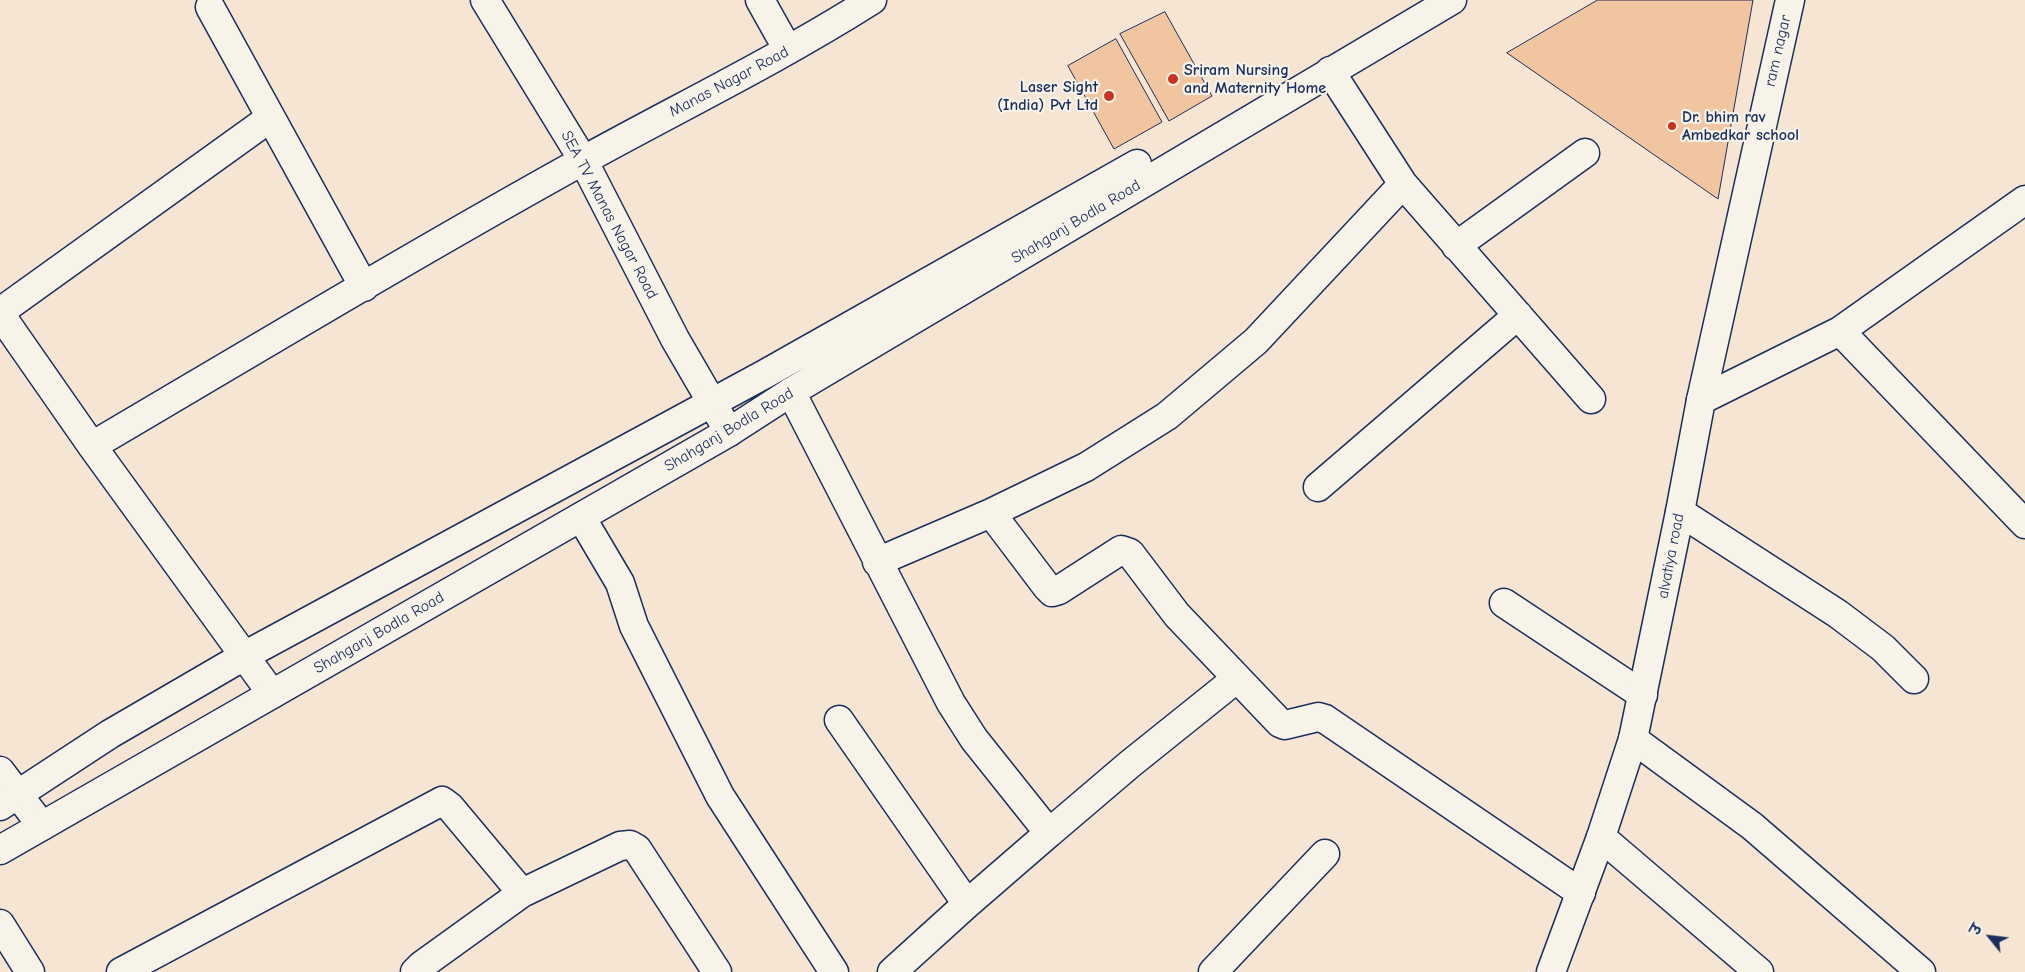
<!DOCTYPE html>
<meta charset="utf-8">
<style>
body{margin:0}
#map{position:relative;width:2025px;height:972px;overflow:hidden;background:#f5e5d2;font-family:"Comic Neue","Playpen Sans Deva",sans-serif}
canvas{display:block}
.north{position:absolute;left:1965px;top:912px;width:50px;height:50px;-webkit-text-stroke:4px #f7f3e8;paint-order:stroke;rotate:299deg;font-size:14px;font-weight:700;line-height:20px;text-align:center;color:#1b2f5e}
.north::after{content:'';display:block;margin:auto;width:18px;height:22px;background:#1b2f5e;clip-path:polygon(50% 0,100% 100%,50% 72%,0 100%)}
</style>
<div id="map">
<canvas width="2025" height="972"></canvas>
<div class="north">उ</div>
</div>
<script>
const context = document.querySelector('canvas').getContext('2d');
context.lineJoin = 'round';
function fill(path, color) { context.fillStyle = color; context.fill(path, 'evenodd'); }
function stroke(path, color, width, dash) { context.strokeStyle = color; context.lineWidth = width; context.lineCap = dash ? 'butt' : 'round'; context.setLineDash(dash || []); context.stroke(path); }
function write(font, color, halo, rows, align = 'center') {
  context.font = font + ' "Comic Neue",sans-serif'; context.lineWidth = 4.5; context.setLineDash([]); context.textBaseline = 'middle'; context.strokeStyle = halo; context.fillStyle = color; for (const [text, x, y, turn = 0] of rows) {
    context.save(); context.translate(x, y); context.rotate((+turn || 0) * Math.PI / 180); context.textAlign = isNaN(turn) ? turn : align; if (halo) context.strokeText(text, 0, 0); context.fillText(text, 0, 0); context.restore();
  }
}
const building = new Path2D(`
 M1598,0H1753L1718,199L1507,53Z
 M1165,12L1212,96L1169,121L1120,34Z
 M1116,39L1162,122L1114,149L1068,66Z`);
const street = new Path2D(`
 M485,0L583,160L675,339L729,432
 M760,0L788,50
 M210,7L364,287
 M1330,71L1403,184L1591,399
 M1456,246L1585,153
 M0,312L270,118
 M0,314L92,446
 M1840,331L2025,524
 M791,392L951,703L974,739L1049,833L967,904L892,972
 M1701,400L1840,331L2025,200
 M1318,487L1518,315
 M1680,512L1838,614L1883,648L1914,679
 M991,513L1047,587L1052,592L1059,590L1121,550L1130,553L1177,615L1280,723L1285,725L1318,717L1325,719L1581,893
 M581,517L620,583L634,626L720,796L834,972
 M877,562L991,513L1086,467L1167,416L1256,341L1403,184
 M1504,603L1643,695
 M272,694L92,446C255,350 418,252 584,160C680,107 779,59 872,0
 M839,720L967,904
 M1633,739L1752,826L1921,972
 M0,771L42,826
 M1049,833L1130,764L1236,679
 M1601,837L1759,972
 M0,924L30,972
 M121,972L442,801L450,807L522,893L620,846L630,845L637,849L717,972
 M415,972L422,965L522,893
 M1213,972L1325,854`);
const secondary = new Path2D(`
 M1551,972L1601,837L1633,739L1680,512L1701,400L1790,0`);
const primary = new Path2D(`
 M0,806L110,734L244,656L765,374L1137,164
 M0,850L729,432L791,392L1452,0`);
const markers = [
 [1173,79,6,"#c8321e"],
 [1109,96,6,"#c8321e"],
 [1672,126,5,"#c8321e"]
];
const streetNames = [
 ["ram nagar",1778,51,-77],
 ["Manas Nagar Road",729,82,-28],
 ["SEA TV Manas Nagar Road",609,215,62],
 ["Shahganj Bodla Road",1076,222,-31],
 ["Shahganj Bodla Road",729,430,-31],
 ["alvatiya road",1671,556,-79],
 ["Shahganj Bodla Road",379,633,-30]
];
const poiNames = [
 ["Sriram Nursing",1184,70],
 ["and Maternity Home",1184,88],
 ["Laser Sight",1098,87,"right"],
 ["(India) Pvt Ltd",1098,105,"right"],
 ["Dr. bhim rav",1682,117],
 ["Ambedkar school",1682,135]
];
fill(building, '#f1c5a0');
stroke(building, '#1b2f5e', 1);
stroke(street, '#1b2f5e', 31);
stroke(secondary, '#1b2f5e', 31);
stroke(primary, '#1b2f5e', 31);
stroke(street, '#f7f3e8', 28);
stroke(secondary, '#f7f3e8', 28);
stroke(primary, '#f7f3e8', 28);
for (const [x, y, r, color] of markers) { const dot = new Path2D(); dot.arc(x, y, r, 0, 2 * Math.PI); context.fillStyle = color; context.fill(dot); stroke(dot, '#f7f3e8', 2); }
write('16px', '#1b2f5e', '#f7f3e8', streetNames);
write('bold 16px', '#1b2f5e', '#f7f3e8', poiNames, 'left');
</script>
